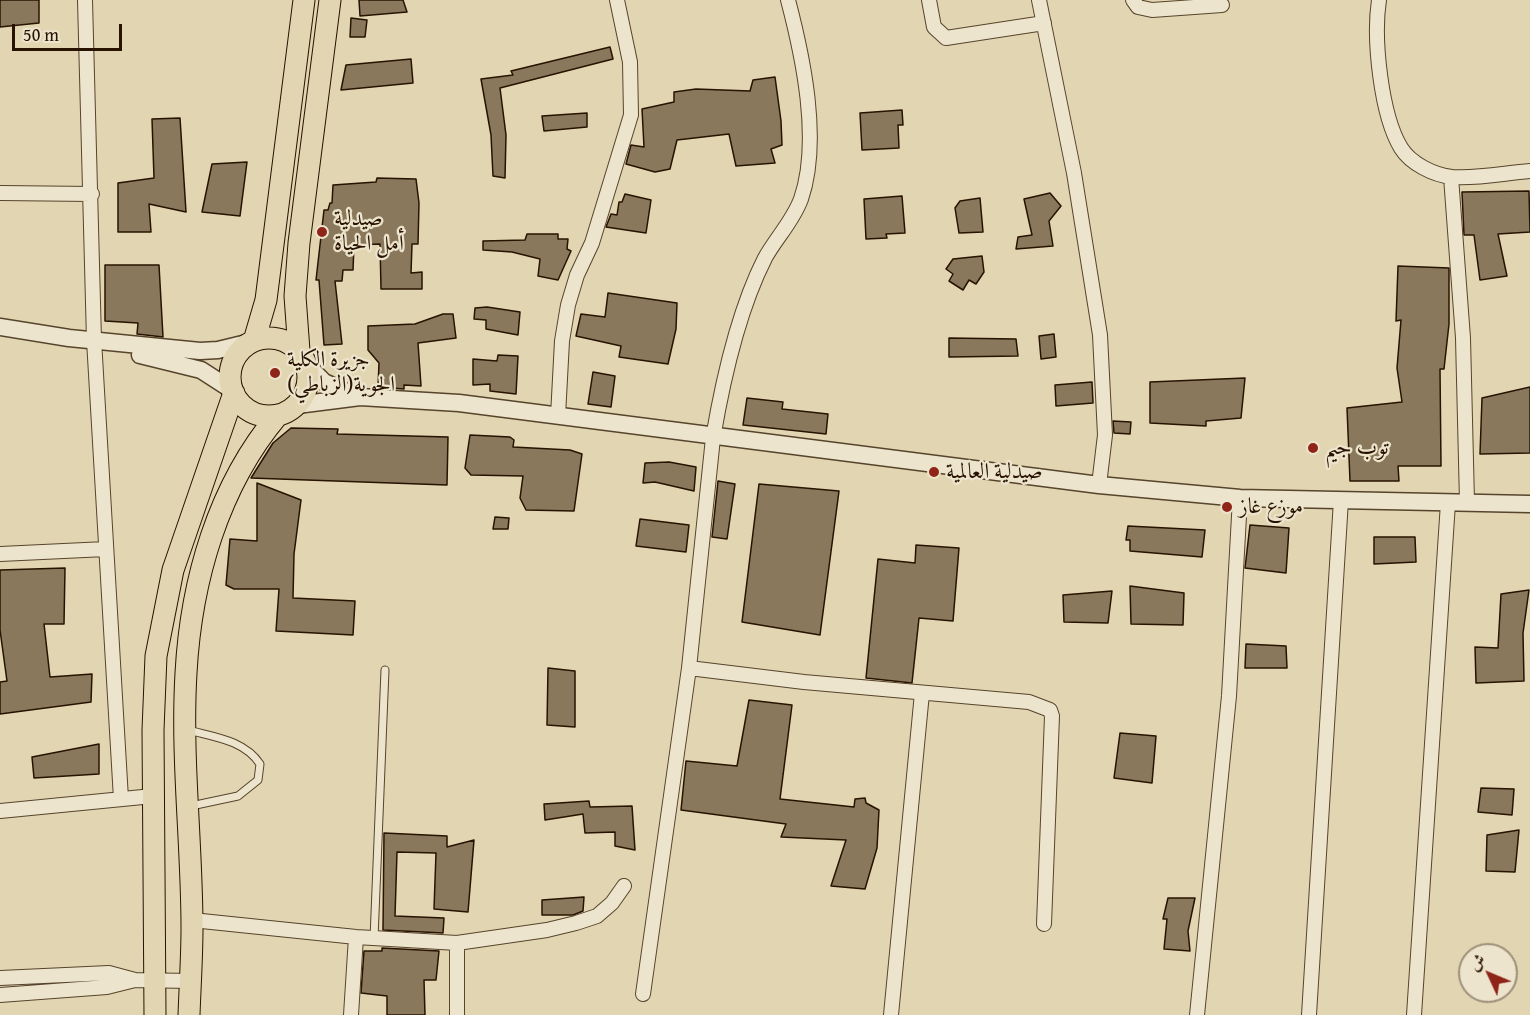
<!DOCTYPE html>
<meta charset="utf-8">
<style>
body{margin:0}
#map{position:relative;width:1530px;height:1015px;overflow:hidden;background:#e2d5b1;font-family:"Gentium Book Plus",Amiri,serif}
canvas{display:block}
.north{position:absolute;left:1458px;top:943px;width:60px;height:60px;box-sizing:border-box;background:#ece4cc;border:2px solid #9e907a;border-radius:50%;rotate:314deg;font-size:16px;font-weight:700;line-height:24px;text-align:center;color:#281300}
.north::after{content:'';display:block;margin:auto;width:21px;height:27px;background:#8f2418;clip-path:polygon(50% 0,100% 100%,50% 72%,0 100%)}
.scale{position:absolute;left:12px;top:24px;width:110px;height:27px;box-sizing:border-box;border:3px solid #281300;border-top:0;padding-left:8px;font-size:18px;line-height:21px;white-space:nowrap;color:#281300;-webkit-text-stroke:4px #ece4cc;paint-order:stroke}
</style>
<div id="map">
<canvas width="1530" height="1015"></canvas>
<div class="north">ش</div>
<div class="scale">50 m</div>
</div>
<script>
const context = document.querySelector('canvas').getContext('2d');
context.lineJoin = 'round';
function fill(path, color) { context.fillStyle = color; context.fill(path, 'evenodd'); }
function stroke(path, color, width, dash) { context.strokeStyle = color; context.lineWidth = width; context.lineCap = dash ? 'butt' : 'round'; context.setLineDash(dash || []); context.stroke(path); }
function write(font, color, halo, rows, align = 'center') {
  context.font = font + ' "Gentium Book Plus",Amiri,serif'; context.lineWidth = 4.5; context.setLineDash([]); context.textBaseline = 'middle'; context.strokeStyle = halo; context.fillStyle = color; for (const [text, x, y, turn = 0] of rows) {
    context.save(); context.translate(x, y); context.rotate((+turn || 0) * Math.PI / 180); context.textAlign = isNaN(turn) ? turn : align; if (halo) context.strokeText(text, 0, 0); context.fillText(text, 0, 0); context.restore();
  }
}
const building = new Path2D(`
 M0,0H39V23L0,27Z
 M359,0H403L407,12L360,16Z
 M351,18L367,20L365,37H350Z
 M610,47L613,59L500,88L506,135L505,178L493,176L491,135L481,79L513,75L511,71Z
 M411,59L413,83L341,90L346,65Z
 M775,77L781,121L782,145L771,149L775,163L736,166L729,134L677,140L670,169L655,172L626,164L631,145L644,147L642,109L674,102V92L696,89L750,91L753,80Z
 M902,110L903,125H898L899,148L862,150L860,113Z
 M587,113V127L544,131L542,116Z
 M180,118L186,212L149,204L151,232H118V183L154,178L152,119Z
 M247,162L240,216L202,212L212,164Z
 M377,178L416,179L419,203L418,244H412L411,273L422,272V289H381L380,244L354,245L353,270H343L342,281H335L342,344L324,345L319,280H316L324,210H328L330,203H332L333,185L376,182Z
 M1529,191L1530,232L1498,234L1507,276L1480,280L1474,235H1464L1462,192Z
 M1050,193L1061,206L1049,221L1053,246L1016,249L1018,237L1032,235L1024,199Z
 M625,194L651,200L646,233L606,227L611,214L617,215L619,202H622Z
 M902,196L905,233L886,234L887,238L866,239L864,199Z
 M980,198L983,232L959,233L955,208L960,201Z
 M527,234H558V239H568L567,249L571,251L558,280L538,276L540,259L512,252L483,250V241L525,240Z
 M982,256L984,272L976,284L969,280L963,290L949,281L953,274L946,269L953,259Z
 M105,265H159L163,337L137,334L138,323L105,321Z
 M1398,266L1449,268V324L1444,369H1440L1441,466H1398L1399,481H1350L1347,408L1402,402L1397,368L1401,320L1396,321Z
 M608,293L677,303L676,329L668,364L619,357L621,346L576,336L581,314L605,317Z
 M487,307L520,312L518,335L486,329V320L474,319L475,308Z
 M443,314H453L456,338L418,343L421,386L404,385V389L378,387L379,363L368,350V326L415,324Z
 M1054,334L1056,357L1041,359L1039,336Z
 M949,338L1016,339L1018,356L949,357Z
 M498,355L518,356L516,394L490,391V384L473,385V359L497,361Z
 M593,372L615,376L611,407L588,404Z
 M1245,378L1241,418L1206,421V426L1150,423V382Z
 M1092,382L1093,403L1056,406L1055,385Z
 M1530,387V453L1480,454L1482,398Z
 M747,398L783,402L782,409L828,414L826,434L743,425Z
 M1113,421L1131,422L1130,434L1114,433Z
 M291,428L338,429L337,434L448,437L447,485L251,478L273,443Z
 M470,435L510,437L514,440L513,447L570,450L582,454L574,511L526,510L520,498L523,476L471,475L465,468Z
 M669,462L696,467L694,491L655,482L643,483L645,463Z
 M718,481L735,484L727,539L712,537Z
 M257,483L301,500L294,554L293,598L355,601L353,635L276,631L279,589H234L226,585L230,539L257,541Z
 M759,484L839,491L820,635L742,622Z
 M495,517L509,518L508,529H493Z
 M640,519L689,525L686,552L636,546Z
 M1250,525L1289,528L1286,573L1245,568Z
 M1128,526L1205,530L1202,557L1130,551V540H1126Z
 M1374,537H1415L1416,562L1374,564Z
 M916,545L959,548L953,621L919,618L912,683L866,678L878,559L915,563Z
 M65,568L64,624H44L50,677L92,674L91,702L0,714V682L7,681L0,630V570Z
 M1130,586L1184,593L1183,625L1131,624Z
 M1529,590L1523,633L1524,681L1476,683L1475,647L1498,648L1501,594Z
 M1112,591L1108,623L1064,622L1063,595Z
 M1246,644L1286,646L1287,668H1245Z
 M548,668L575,671V727L547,725Z
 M749,700L792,705L780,799L854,807L855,799L865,798L866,803L879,810L877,848L865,889L831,886L846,840L781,837L786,824L681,810L686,761L737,766Z
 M1120,733L1156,736L1152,783L1114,778Z
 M99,744V774L34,778L32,757Z
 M1481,788L1514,789L1512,815L1478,812Z
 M589,801L590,807L632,806L635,850L615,846V832L585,833L583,814L545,820L544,804Z
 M1519,830L1515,872L1486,871L1487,835Z
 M384,833L447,836V847L474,840L468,912L434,909L436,853L397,852L395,916L444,918L443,933L383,930Z
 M584,897L583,911L573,915H542V900Z
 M1168,898H1195L1188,931L1190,951L1164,949L1167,919H1163Z
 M382,948L439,951L436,980H424L425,1015H387V996L361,993L364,951H382Z`);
const service = new Path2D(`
 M188,730C214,737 244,740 260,764L258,780L238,796L191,806
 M374,938L385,670`);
const minor = new Path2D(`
 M85,0L94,340L121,799
 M929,0L934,27L946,38L1044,23
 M1039,0L1074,173L1100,335L1105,435L1099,485
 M1133,0L1138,7L1152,10L1222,5
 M1379,0C1373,39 1381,115 1401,148C1411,164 1434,175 1452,177C1477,179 1505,173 1530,171
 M1451,177L1463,338L1467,502
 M0,193L92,194
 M558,416L562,341L568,305L577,275L592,243L631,115L630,62L617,0
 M0,554L106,549
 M689,668L804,682L1029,702L1050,710L1052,716L1044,924
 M0,811L153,796
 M192,920L356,937L457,943L547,930L576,923L597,916L612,903L624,886
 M0,978L109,973L135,980
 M643,994L689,668L713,438C723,379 738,311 765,258C776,238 793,221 801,199C821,141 803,57 788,0
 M0,995L107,987L135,980L190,981
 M351,1015L356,937
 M457,1015V943
 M891,1015L922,693
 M1197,1015L1229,696L1240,498
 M1309,1015L1341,500
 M1414,1015L1448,503`);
const tertiary = new Path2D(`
 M0,327L69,338L200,351L218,350L251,342
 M140,355L201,370L232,390
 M307,365L324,382L356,396
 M297,405L360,397L459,403L1099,485L1240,498L1530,504`);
const primary = new Path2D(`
 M230 377a39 39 0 1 1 78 0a39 39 0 1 1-78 0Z
 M254,341L266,300L304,0
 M299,351L295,296L299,243L330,0
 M155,1015L153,730L156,656L173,570L234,393
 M189,1015C190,986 192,957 192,928C192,844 181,758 186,673C191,581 218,486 278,415`);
const markers = [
 [322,232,6,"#8f2418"],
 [275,373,6,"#8f2418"],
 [1313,448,6,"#8f2418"],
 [934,472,6,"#8f2418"],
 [1227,507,6,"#8f2418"]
];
const poiNames = [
 ["صيدلية",334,219],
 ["أمل الحياة",334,244],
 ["جزيرة الكلية",287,360],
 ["الجوية(الزباطي)",287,385],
 ["توب جيم",1325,448],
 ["صيدلية العالمية",946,472],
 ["موزع غاز",1239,507]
];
fill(building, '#89785c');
stroke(building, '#281300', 1.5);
stroke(service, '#56442c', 9);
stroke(minor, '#56442c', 16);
stroke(tertiary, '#56442c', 19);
stroke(primary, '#281300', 23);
stroke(service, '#ece4cc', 7);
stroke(minor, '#ece4cc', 14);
stroke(tertiary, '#ece4cc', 16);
stroke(primary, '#e2d5b1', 21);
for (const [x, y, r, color] of markers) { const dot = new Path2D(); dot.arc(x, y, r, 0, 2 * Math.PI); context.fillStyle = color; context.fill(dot); stroke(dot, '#ece4cc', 2); }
write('22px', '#281300', '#ece4cc', poiNames, 'left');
</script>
